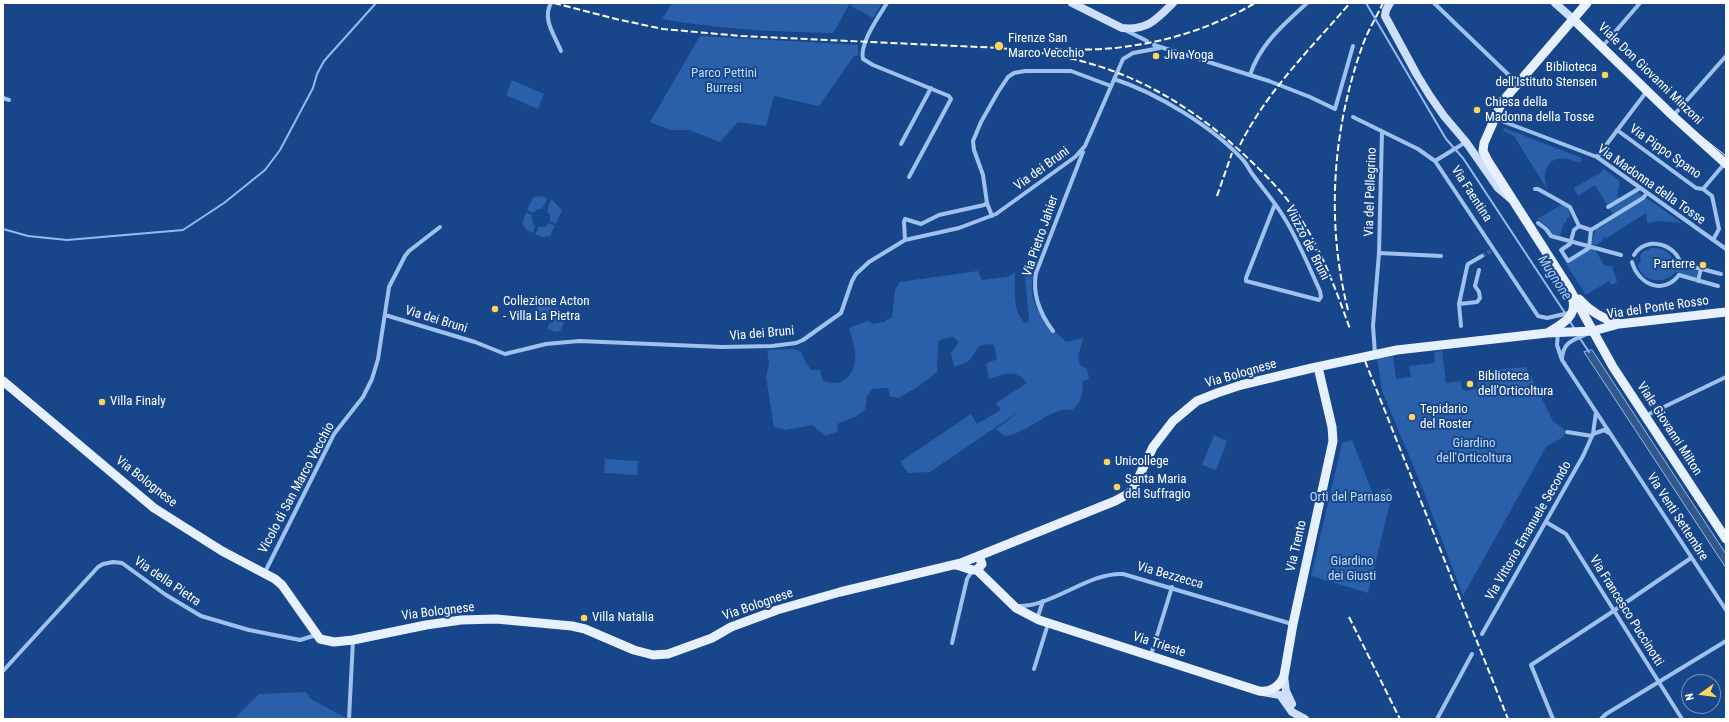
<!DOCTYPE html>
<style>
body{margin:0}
#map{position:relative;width:1729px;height:722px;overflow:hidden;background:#17478a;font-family:"Roboto Condensed",sans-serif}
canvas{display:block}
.frame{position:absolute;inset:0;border:4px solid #fff;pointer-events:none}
.north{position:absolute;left:1681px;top:674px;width:40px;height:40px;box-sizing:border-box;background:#17478a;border:1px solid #7491b9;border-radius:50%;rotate:256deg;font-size:11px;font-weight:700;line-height:16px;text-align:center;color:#fff}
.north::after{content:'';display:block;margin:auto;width:14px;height:18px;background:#ffd35d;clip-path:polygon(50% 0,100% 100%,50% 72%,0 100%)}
</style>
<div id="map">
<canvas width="1729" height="722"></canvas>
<div class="frame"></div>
<div class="north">N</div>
</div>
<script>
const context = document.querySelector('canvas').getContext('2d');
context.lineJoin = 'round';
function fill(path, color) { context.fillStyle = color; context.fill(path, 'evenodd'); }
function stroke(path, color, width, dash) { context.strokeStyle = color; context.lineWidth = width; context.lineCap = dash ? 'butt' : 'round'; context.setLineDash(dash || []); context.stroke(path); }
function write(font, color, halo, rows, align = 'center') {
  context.font = font + ' "Roboto Condensed",sans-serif'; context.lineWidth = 4; context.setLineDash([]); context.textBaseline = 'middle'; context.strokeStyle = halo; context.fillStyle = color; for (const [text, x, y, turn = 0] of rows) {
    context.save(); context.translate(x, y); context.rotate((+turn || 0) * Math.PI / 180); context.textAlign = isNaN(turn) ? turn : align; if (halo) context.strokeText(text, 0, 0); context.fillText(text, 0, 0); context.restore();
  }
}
const green = new Path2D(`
 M672,3H850L833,33C776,32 718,29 662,19Z
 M852,3H882L873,18L851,6Z
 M700,36L858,45V55L854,56L819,106L774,96L766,126L738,122L720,142L689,130H670L650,122Z
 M512,80L544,94L538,109L506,95Z
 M1504,128L1582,158L1580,163C1567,157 1548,154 1545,174C1544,179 1547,185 1547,189L1514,136L1503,131Z
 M1601,167L1620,181L1617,197L1620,198L1608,206L1595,185L1578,196L1574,188L1603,171Z
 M1636,191L1643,196L1612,215L1613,214L1609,208Z
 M541,196L548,198L542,209H538L533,213L527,210L533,197Z
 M1645,197L1682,223L1659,221L1647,223L1646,213L1607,238L1604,237L1603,239L1604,240L1596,245L1591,244L1596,228H1600Z
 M551,199L562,210L556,224L550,221V215L547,211Z
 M1560,202L1570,208L1569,218H1567L1566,223L1564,222L1560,236L1552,234L1548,227L1537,219L1561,205Z
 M526,212L532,215V221L535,226L533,233L527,230L522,224Z
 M549,223L555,226L550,236L542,237L535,234L539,227H546Z
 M1651,248C1666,247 1672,255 1677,267L1698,271L1696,278L1676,272C1665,284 1641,284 1638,264L1641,261L1640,255L1644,251Z
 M1591,249L1595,250L1605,266H1612L1617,282L1611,285L1609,281L1586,295L1566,264Z
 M1032,260L1038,262C1021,301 1041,316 1066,342L1083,338L1078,357L1080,365L1087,369L1089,379L1083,381C1082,393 1083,402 1072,410C1051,406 1028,434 1005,436L996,429L1024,408L930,472L908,473L900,462L971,414L977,424L1001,410L996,403L1027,383C1014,368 1006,374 989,379L986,364L997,359L994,345L988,344L979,346C972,357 969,365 954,366L951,353L959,342L953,337L945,338L938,342L937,372L919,386L898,398L890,396L888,388L872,389L867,396L865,410L857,416L837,424L838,431L826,436L812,425L786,430L774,427L766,377L769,363L767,350L793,349L801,352L806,363L811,370H820L823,381C844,389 857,373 855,353C855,345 851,336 849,328L868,321L873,324L884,322L892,317L895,290L900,282L978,271L982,280L1008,277L1015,272C1015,288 1012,312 1025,323L1029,321L1025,275Z
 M540,300L553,306L547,318L535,313Z
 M555,307L568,314L560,331L557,332L547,329L549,324L554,322L552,317Z
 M1442,351L1446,383L1461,381L1462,389L1467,391L1478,388L1476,371L1526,367L1553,421L1564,429L1565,433L1563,437L1546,447L1463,596L1420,482L1382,391L1377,359L1393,356L1396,379L1411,377L1409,366L1435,363L1434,352Z
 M1214,435L1227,441L1216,470L1202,465Z
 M1352,440L1373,494L1389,488L1392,495L1368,593L1311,576L1342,443Z
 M605,459L638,461L637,475L604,473Z
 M306,692L311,699L348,719H234L259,694Z`);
const water = new Path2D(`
 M1592,350L1726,554V568L1584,352Z`);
const stream = new Path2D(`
 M1366,3L1446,139L1463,158L1565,313
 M3,229L28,236L67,240L183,230L224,203L265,170L280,150L313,88L317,74L324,61L376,3
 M1569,320L1574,328
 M1579,337L1589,352`);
const streetTunnel = new Path2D(`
 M1482,256L1491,251`);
const street = new Path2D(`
 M551,3C542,19 554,34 561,51
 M887,3C879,16 859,44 863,59L873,65L949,96L951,99L909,177
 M1434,3L1517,83
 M1127,31L1147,41
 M1154,45L1269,81L1310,97L1335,109L1353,46
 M1602,47L1640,3
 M1250,75C1260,44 1284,24 1307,3
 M1114,79C1157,93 1213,127 1243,160C1247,164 1249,170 1253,175C1264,190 1276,203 1285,219C1299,242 1309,267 1320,291L1321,297L1319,300L1246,281V278L1275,204
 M3,98L9,100
 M1673,116L1726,56
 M1353,117L1418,149L1435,161L1538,316L1547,318L1569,313
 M1494,118L1597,157L1726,249
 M1617,130L1696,188L1703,189
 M901,144L931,88
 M1597,157L1647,91
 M1435,161L1466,142
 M1535,189H1538L1570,207L1579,226L1591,230L1643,198L1647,193
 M987,203L992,216
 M1608,207L1640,188
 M1538,223L1546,229L1551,236L1621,255
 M1579,226L1574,230L1570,244L1561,250L1568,261L1589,248L1591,230
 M905,240L904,222L905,219L921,224L939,215L984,205L987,203L983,175L974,150L973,141L981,122L998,92L1008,77L1014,73L1025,71H1071L1111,86
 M1713,240L1719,229L1712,196L1703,189L1725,163
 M1379,253L1441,256
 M1634,255C1646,235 1678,244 1681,266L1698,268L1721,274
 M1632,262C1638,284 1663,296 1679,275L1718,286
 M1698,281L1701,268
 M1459,304L1477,302L1480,298L1479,292L1475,286L1479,270
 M385,315L475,342L505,354L546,344L579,341L722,347L772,346L796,343L803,340L841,313L852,281L856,274L869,262L905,240L959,228L996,214L1075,157L1085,146L1123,59L1133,53L1160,48
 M1461,326L1459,304L1467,267L1468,264L1482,256
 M1053,331C1040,314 1032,295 1036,273L1083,152
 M1558,332L1557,345L1562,360L1726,610
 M1375,354L1373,326L1379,253L1382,132
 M1562,359C1563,342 1573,340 1587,334
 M1645,416L1726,377
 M1567,432L1592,436
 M1593,434L1604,430L1609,433
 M1546,522L1566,534L1682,719
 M265,572L334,434L363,397L372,379L378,359L389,287L405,256L409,251L440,227
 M1018,606C1052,607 1089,572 1123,574L1292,624
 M1037,619L1043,601
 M1482,634L1583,456L1593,434L1596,412
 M952,643L967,579L972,571
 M1151,655L1172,587
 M1034,669L1048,624
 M3,671L98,567L103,564L113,562L122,563L166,595L201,616L249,630L300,640L316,635
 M349,719L353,640
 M1437,719L1472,654
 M1553,719L1531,665L1609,614L1691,558
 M1601,719L1606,714L1726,641`);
const secondary = new Path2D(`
 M1072,3L1122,28C1147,31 1157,19 1173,3
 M1390,3L1386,10L1385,16L1417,75L1430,96L1444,116L1466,142L1498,188L1511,199
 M1555,3L1573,19
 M1284,676L1286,691L1292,704
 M1263,692L1280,695L1292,712L1305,719`);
const primary = new Path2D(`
 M1587,3L1502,102L1484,143L1483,151L1488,161L1569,288L1613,367L1726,539
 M1573,19L1673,116L1726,164
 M1579,299C1590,311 1602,319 1618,323
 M1547,333C1561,325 1579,316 1572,297
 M3,381L154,508L222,551L275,579L282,585L320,639L334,642L353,640L426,625L461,620L496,619L572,626L585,629L634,650L653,655L668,654L712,638L731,627L777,610L840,592L961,563L1115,501L1128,494L1133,489L1153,447L1173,421L1197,401L1217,393L1241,385L1312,368L1397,350L1547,333L1593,331L1619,324L1726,312
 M956,565C963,566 970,571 977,570L982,564L980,559L977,557
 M977,570L1016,608L1039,620L1259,691C1270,693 1280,686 1284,676L1293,624L1333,441L1332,427L1318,367`);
const tram = new Path2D(`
 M1693,130L1726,156`);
const rail = new Path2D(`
 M554,3L616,19L663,29L741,36L1001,48C1022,51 1043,52 1064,57C1145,74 1207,116 1264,174C1279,189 1293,205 1304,224C1324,256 1337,293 1350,329
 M1045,48C1116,55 1192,40 1255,3
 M1240,145C1267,91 1311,48 1350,3
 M1217,196L1232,153
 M1348,310C1326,224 1332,131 1362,47C1367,32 1376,18 1383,3
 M1365,361L1508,719
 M1349,617L1400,719`);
const markers = [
 [999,46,5,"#ffd35d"],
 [1156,56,4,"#ffd35d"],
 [1605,75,4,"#ffd35d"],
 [1477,110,4,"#ffd35d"],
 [1703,265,4,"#ffd35d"],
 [495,309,4,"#ffd35d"],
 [1470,384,4,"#ffd35d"],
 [102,402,4,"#ffd35d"],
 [1412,417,4,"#ffd35d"],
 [1107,462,4,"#ffd35d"],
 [1117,487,4,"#ffd35d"],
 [584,618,4,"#ffd35d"]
];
const poiNames = [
 ["Firenze San",1008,39],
 ["Marco Vecchio",1008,54],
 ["Jiva Yoga",1164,56],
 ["Biblioteca",1597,68,"right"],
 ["dell'Istituto Stensen",1597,83,"right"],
 ["Chiesa della",1485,103],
 ["Madonna della Tosse",1485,118],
 ["Parterre",1695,265,"right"],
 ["Collezione Acton",503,302],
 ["- Villa La Pietra",503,317],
 ["Biblioteca",1478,377],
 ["dell'Orticoltura",1478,392],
 ["Villa Finaly",110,402],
 ["Tepidario",1420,410],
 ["del Roster",1420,425],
 ["Unicollege",1115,462],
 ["Santa Maria",1125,480],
 ["del Suffragio",1125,495],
 ["Villa Natalia",592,618]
];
const parkNames = [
 ["Parco Pettini",724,74],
 ["Burresi",724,89],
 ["Giardino",1474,444],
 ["dell'Orticoltura",1474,459],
 ["Orti del Parnaso",1351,498],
 ["Giardino",1352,562],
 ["dei Giusti",1352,577]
];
const streetNames = [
 ["Viale Don Giovanni Minzoni",1650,74,44],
 ["Via Pippo Spano",1665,152,35],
 ["Via dei Bruni",1042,169,-36],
 ["Via Madonna della Tosse",1651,185,35],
 ["Via del Pellegrino",1371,192,-88],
 ["Via Faentina",1471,194,57],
 ["Via Pietro Jahier",1041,236,-71],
 ["Viuzzo de' Bruni",1307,243,63],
 ["Via del Ponte Rosso",1658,308,-8],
 ["Via dei Bruni",436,320,17],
 ["Via dei Bruni",762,334,-5],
 ["Via Bolognese",1241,374,-16],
 ["Viale Giovanni Milton",1669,429,57],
 ["Via Bolognese",146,482,38],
 ["Vicolo di San Marco Vecchio",297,488,-62],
 ["Via Venti Settembre",1677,517,57],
 ["Via Vittorio Emanuele Secondo",1529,531,-60],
 ["Via Trento",1297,546,-77],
 ["Via Bezzecca",1170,576,16],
 ["Via della Pietra",167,582,34],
 ["Via Bolognese",758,605,-19],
 ["Via Francesco Puccinotti",1626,611,58],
 ["Via Bolognese",438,612,-7],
 ["Via Trieste",1159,645,18]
];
const waterNames = [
 ["Mugnone",1554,278,57]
];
fill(green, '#2960a9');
fill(water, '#345889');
stroke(water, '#92bcf1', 1);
stroke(stream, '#92bcf1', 2);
stroke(streetTunnel, '#3a639c', 4, [4, 2]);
stroke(street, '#9fc1ee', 4);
stroke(secondary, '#cddffa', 8);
stroke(primary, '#e7f0ff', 9);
stroke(tram, '#fff', 1);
stroke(rail, '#fff', 2, [7, 3]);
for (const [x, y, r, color] of markers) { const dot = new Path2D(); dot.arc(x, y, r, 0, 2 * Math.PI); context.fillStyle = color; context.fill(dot); stroke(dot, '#17478a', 1.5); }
write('13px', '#fff', '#17478a', poiNames, 'left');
write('13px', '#c5dcfa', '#17478a', parkNames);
write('13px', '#fff', '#17478a', streetNames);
write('italic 14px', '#abccf6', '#17478a', waterNames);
</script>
